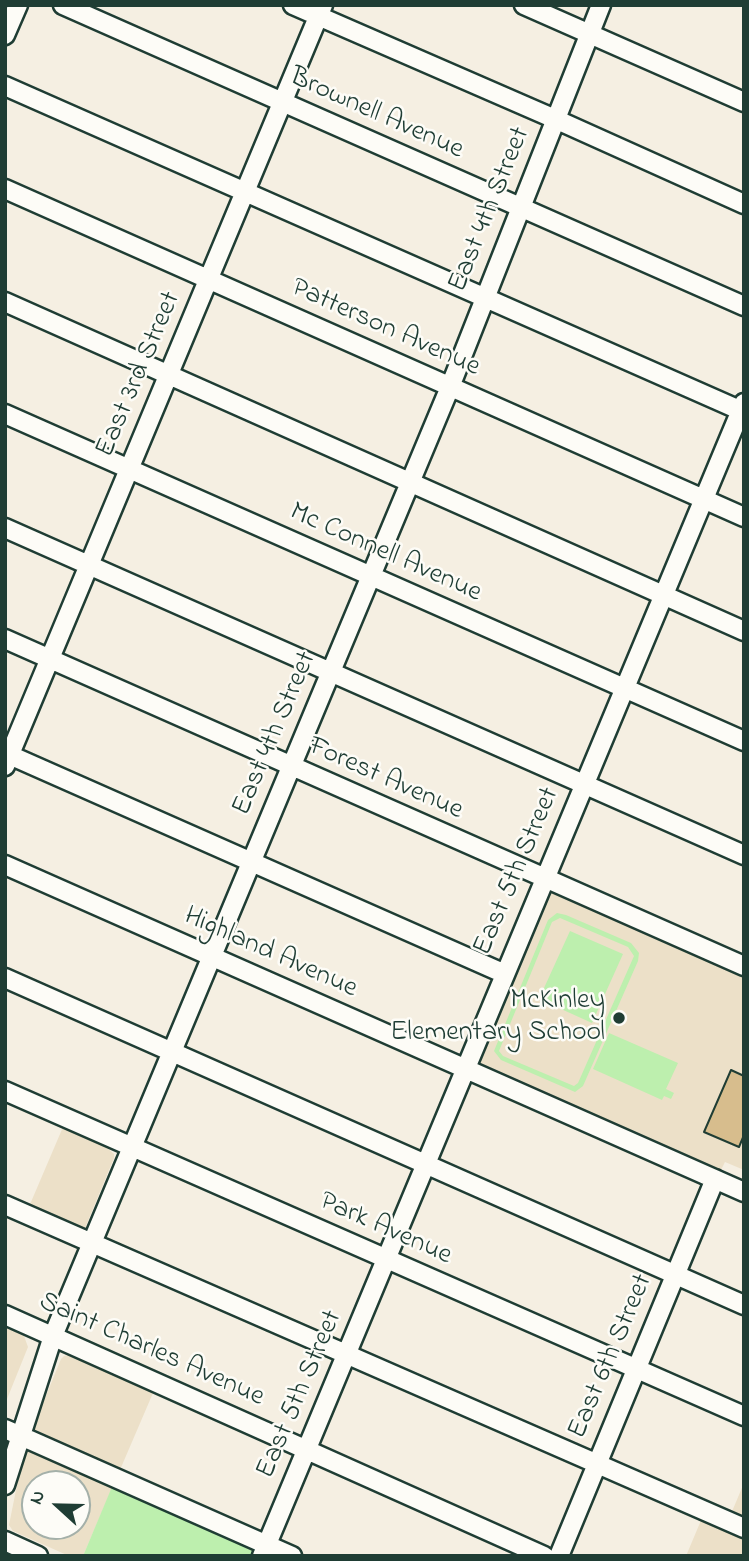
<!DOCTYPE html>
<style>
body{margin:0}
#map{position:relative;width:749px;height:1561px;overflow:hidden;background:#f5efe2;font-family:"Indie Flower",sans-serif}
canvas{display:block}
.frame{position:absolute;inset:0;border:7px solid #1f3d34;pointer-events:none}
.north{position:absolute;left:21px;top:1470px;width:70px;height:70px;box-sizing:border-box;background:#fdfcf7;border:2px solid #a4b0a9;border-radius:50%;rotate:292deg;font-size:19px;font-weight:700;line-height:28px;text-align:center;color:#1f3d34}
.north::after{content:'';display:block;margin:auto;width:24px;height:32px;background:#1f3d34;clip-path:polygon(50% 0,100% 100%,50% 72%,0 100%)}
</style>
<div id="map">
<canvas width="749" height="1561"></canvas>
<div class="frame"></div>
<div class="north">N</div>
</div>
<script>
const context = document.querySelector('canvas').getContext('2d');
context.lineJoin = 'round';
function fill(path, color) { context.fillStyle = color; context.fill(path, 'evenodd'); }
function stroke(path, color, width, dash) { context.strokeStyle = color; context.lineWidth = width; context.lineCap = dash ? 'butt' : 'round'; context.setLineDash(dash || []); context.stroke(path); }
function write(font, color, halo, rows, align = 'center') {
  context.font = font + ' "Indie Flower",sans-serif'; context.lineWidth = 5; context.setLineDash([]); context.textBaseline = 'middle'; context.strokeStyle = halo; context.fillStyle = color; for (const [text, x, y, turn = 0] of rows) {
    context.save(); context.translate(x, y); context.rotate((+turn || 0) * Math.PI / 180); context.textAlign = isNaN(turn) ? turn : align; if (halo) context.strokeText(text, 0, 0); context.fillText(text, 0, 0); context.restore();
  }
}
const built = new Path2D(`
 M552,893L744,977V1170L725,1162L721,1170L718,1171L479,1064L478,1061L547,894Z
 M63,1127L105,1146L114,1154V1158L83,1233L28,1209Z
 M5,1327L24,1336L28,1347L5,1404Z
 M70,1355L153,1393L83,1556H69L13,1531L9,1525L19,1475L30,1435L61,1359L64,1356ZM35,1484H77V1526H35Z
 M744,1483V1556H686L702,1518L725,1528Z`);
const green = new Path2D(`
 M557,913L566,915L631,943L639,953L638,961L583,1086L575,1092L501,1060L494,1051L548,920ZM560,918L628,947L634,956L578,1083L574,1086L503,1056L499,1051L552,922Z
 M570,931L623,954L592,1023L539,999Z
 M609,1033L678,1063L666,1089L674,1093L671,1099L664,1096L662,1100L593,1069Z
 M114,1482L259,1547L255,1556H83Z`);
const building = new Path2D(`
 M731,1070L744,1076V1135L739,1147L704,1132Z`);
const minor = new Path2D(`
 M63,5L744,306
 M293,5L555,119L744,204
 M524,5L744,102
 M5,35L18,5
 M5,86L744,412
 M5,189L744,517
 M5,302L744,631
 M5,414L744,741
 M5,528L744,855
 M5,639L744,966
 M5,753L505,974
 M5,766L323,5
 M5,865L744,1192
 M5,978L744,1305
 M5,1091L744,1416
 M5,1205L744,1528
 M5,1315L544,1556
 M5,1429L292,1556
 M5,1485L53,1336L450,387L601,5
 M5,1541L38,1556
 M262,1556L744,403
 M559,1556L715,1179`);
const markers = [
 [619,1018,7,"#1f3d34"]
];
const streetNames = [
 ["Brownell Avenue",376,115,24],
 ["East 4th Street",491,210,-68],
 ["Patterson Avenue",385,329,24],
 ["East 3rd Street",140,375,-67],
 ["Mc Connell Avenue",385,554,24],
 ["East 4th Street",276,734,-67],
 ["Forest Avenue",385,780,24],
 ["East 5th Street",518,872,-67],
 ["Highland Avenue",270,954,24],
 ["Park Avenue",385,1230,24],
 ["Saint Charles Avenue",151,1351,24],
 ["East 6th Street",612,1357,-67],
 ["East 5th Street",301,1395,-67]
];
const poiNames = [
 ["McKinley",605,1002],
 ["Elementary School",605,1034]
];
fill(built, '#ece0c8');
fill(green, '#bdefae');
fill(building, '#d7bd8d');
stroke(building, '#1f3d34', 2);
stroke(minor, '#1f3d34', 23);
stroke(minor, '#fdfcf7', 18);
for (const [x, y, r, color] of markers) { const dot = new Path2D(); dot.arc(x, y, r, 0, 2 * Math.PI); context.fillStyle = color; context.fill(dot); stroke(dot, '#fdfcf7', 2.5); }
write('28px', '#1f3d34', '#fdfcf7', streetNames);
write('28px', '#1f3d34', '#fdfcf7', poiNames, 'right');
</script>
